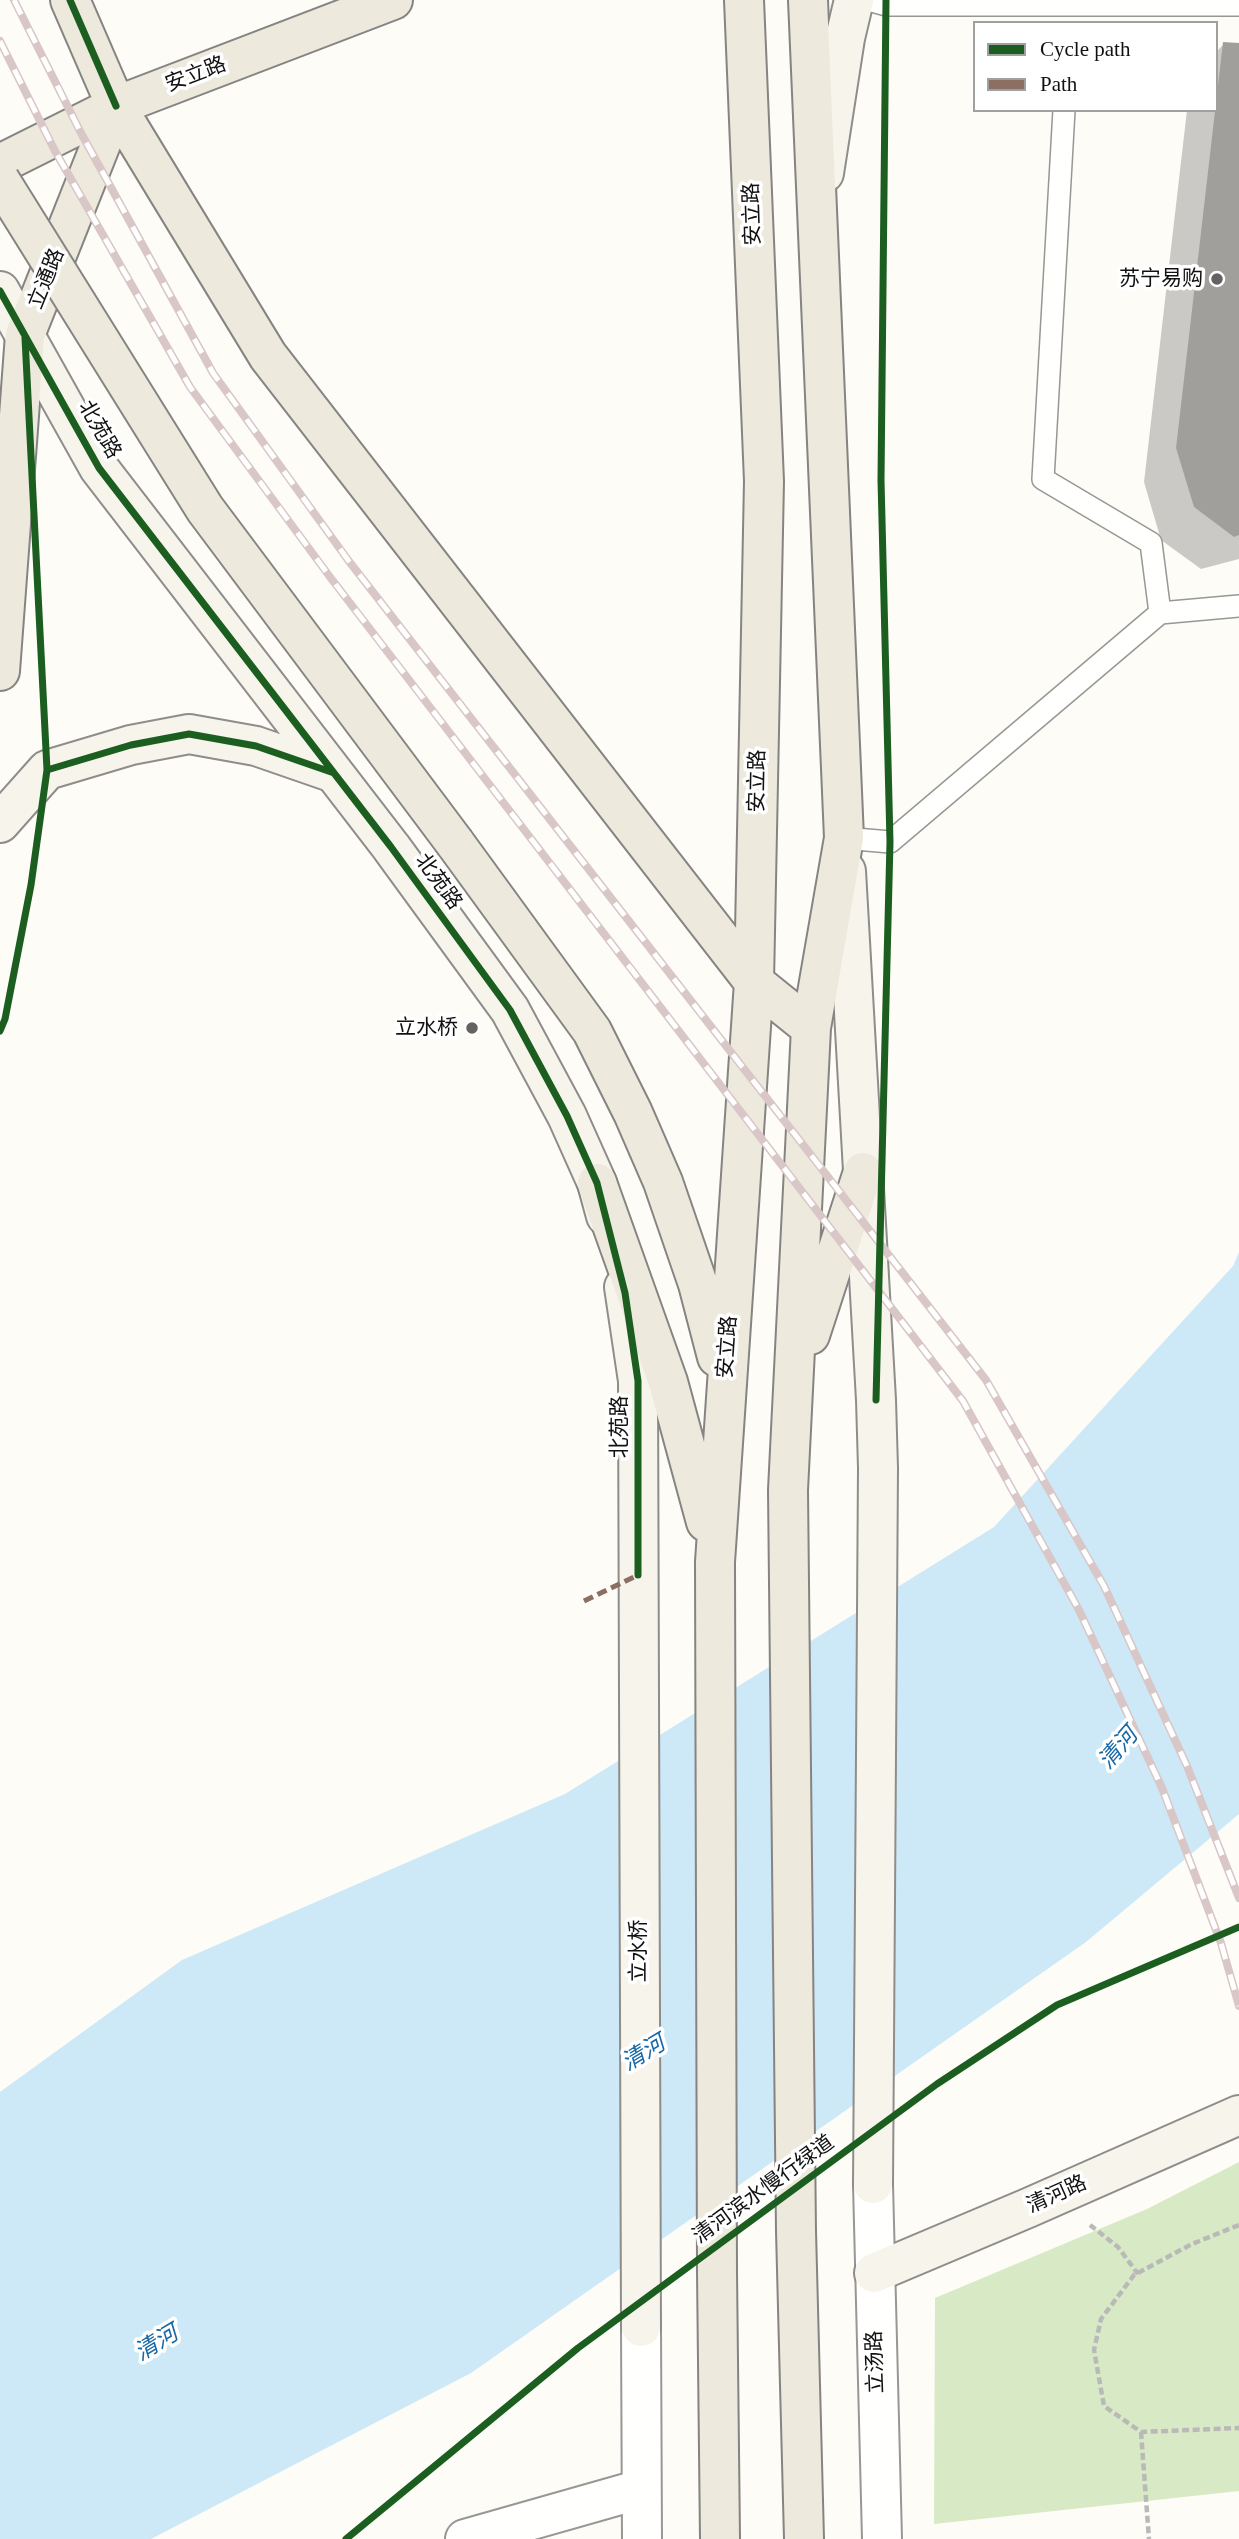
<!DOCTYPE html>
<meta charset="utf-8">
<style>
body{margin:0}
#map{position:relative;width:1239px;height:2539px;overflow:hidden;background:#fdfcf7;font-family:"Times New Roman",serif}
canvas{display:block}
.legend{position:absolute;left:973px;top:21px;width:245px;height:91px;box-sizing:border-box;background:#fff;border:2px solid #a0a0a0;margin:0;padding:9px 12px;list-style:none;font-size:21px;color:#111}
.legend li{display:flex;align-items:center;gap:14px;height:35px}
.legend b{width:35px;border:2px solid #a0a0a0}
</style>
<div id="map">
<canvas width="1239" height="2539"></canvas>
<ul class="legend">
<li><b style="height:9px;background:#1b5e20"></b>Cycle path</li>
<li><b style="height:9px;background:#8d6e63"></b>Path</li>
</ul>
</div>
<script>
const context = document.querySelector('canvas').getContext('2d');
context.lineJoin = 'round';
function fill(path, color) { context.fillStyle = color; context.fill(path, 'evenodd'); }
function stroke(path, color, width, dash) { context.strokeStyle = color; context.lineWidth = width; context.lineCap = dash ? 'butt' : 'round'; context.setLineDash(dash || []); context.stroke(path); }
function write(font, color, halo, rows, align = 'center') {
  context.font = font + ' "Times New Roman","Noto Sans SC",serif'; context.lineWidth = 7; context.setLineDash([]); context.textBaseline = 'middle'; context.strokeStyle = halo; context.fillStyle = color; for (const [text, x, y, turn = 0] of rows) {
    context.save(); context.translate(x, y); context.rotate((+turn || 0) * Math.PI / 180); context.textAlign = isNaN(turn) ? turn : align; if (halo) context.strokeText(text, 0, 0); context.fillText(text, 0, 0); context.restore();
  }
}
const forest = new Path2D(`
 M1239,2162V2491L934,2524L935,2298L1147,2209Z`);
const water = new Path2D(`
 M1239,1252V1814L1086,1942L471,2373L151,2539H0V2092L182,1960L565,1794L994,1527L1233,1266Z`);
const shadow = new Path2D(`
 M1224,44L1239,45V559L1201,569L1161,540L1144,482L1187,110H1216V52Z`);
const building = new Path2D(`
 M1223,42L1239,43V535L1234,537L1194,507L1176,448Z`);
const path = new Path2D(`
 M1090,2225L1118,2247L1138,2274
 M1239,2225L1192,2244L1134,2275L1101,2319L1094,2350L1104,2406L1141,2432L1239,2428
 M1141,2432L1149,2539`);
const lane = new Path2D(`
 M868,0L886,5H1239
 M1064,110L1043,479L1151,543L1160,613
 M844,838L890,842L1160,613L1239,606`);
const street = new Path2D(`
 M873,2184L882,2539
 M641,2327L642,2539
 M465,2539L641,2489`);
const secondary = new Path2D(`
 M824,173L845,38L854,0
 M0,291L99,468L391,847L510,1010L567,1116L597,1183L606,1216
 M0,823L47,770L131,745L189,734L256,746L334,773
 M846,871L876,1400L878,1468L873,2184
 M624,1287L638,1381L641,2327
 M874,2273L1028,2208L1239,2115`);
const primary = new Path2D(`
 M70,0L116,106L268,356L754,982L811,1028
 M0,164L116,106L393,0
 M0,671L25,335L116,106
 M455,843L592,1031L633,1113L663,1182L698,1284L717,1357
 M597,1183L668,1382L706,1522
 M810,1335L863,1172
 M720,2539L717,2272L715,1562L754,982L764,481L744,0
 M804,2539L796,2231L788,1490L811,1028L844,838L808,0`);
const rail = new Path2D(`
 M14,0L81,133L213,373L348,560L986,1380L1104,1586L1187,1766L1239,1898
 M0,41L55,151L190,387L330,577L963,1401L1079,1610L1162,1788L1221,1943L1239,2006`);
const primaryBridge = new Path2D(`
 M0,180L205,509L455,843`);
const quiet = new Path2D(`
 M584,1601L638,1575`);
const cycleway = new Path2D(`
 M70,0L116,106
 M0,291L99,468L391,847L510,1010L567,1116L597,1183L625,1293L638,1381V1575
 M47,770L131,745L189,734L256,746L334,773
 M0,1031L5,1019L31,885L47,770L25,338
 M876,1400L890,842L881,480L886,0
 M346,2539L578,2348L937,2084L1057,2005L1239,1927`);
const markers = [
 [1217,279,7,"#646362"],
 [472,1028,7,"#646362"]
];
const streetNames = [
 ["安立路",196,75,-21],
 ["安立路",753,214,-92],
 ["立通路",47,279,-68],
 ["北苑路",99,430,60],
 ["安立路",758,781,-89],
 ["北苑路",438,882,54],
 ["安立路",728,1347,-86],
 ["北苑路",620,1427,-90],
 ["立水桥",639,1951,-90],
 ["清河滨水慢行绿道",764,2190,-36],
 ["清河路",1057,2195,-24],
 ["立汤路",876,2362,-92]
];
const poiNames = [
 ["苏宁易购",1203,279],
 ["立水桥",458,1028]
];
const waterNames = [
 ["清河",1119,1749,-49],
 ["清河",644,2054,-31],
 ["清河",157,2344,-31]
];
fill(forest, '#d8eac5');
fill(water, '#cde8f7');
fill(shadow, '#0003');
fill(building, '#a19f9c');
stroke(lane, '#979795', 24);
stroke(street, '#979795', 42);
stroke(secondary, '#8e8d8b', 42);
stroke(primary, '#858482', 42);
stroke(path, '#b9b9b8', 4.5, [7, 3.5]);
stroke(lane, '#fffffe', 21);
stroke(street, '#fffffe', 38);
stroke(secondary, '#f6f4eb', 38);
stroke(primary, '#ede9dc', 38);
stroke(rail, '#d9c6c7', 8);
stroke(rail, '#fff', 5, [16]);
stroke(primaryBridge, '#858482', 42, []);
stroke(primaryBridge, '#ede9dc', 38);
stroke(quiet, '#8d6e63', 5, [10, 5]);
stroke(cycleway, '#1b5e20', 7);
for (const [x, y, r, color] of markers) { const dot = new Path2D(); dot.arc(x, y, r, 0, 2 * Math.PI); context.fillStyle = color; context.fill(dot); stroke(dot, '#fff', 2.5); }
write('21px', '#111', '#fff', streetNames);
write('21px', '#111', '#fff', poiNames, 'right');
write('italic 23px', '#1768a6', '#fff', waterNames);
</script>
